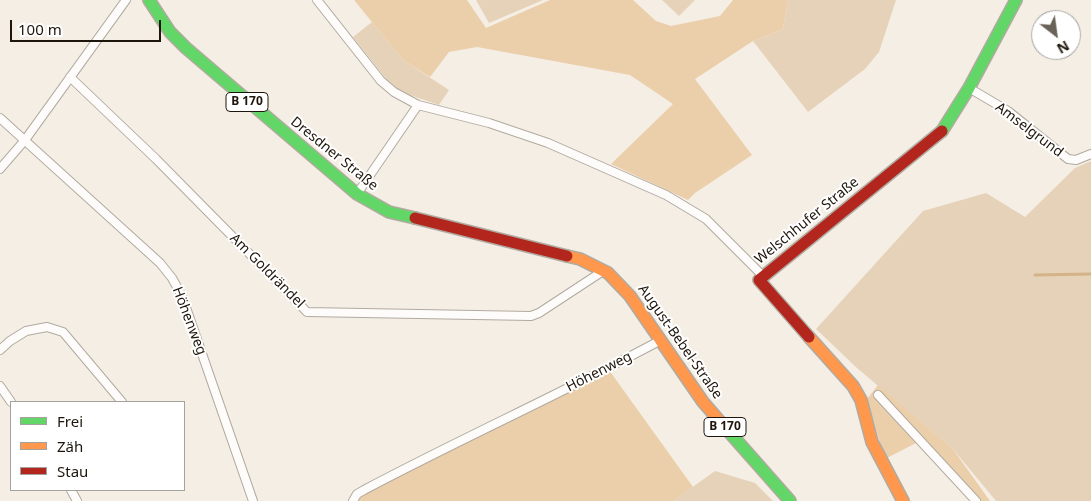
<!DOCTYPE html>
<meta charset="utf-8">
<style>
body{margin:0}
#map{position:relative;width:1091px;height:501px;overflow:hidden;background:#f5eee4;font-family:"Noto Sans",sans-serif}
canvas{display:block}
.legend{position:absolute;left:10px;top:401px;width:175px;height:90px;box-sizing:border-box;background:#fff;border:1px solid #a5a29d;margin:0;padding:6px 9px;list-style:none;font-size:15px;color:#1e160b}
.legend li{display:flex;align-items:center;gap:10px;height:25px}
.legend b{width:25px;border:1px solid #a5a29d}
.north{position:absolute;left:1031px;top:10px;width:50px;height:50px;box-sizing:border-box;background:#fff;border:1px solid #a5a29d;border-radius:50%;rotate:150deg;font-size:14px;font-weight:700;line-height:20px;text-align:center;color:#1e160b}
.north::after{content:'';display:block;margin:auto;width:18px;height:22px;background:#696257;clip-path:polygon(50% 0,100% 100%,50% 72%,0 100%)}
.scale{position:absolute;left:10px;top:20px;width:151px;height:22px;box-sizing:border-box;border:2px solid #1e160b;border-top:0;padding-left:6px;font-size:15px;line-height:18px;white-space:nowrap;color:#1e160b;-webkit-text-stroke:4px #fff;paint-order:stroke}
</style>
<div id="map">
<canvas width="1091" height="501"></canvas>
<ul class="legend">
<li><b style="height:6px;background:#63d668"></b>Frei</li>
<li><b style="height:6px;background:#ff974d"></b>Zäh</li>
<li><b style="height:6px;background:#b3261e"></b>Stau</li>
</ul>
<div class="north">N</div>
<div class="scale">100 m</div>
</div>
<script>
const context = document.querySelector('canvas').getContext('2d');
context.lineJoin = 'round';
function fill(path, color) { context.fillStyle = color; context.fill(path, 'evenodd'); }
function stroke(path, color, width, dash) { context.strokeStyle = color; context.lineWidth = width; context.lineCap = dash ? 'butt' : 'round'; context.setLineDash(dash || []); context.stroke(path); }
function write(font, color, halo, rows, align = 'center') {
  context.font = font + ' "Noto Sans",sans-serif'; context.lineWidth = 4; context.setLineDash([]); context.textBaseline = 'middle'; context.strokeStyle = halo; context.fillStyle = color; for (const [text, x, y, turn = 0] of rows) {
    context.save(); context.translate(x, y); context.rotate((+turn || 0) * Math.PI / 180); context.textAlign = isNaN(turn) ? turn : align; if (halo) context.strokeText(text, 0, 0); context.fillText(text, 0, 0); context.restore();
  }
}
const green = new Path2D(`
 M476,0H543L489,23Z
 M662,0H695L679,16Z
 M788,0H896L879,52L865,69L808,112L753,41L783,29Z
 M372,22L403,60L449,90L439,105L404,93L395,87L387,80L353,37Z
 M1091,161V501H996L953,449L857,368L816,329L923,211L986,193L1025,217L1075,168Z
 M715,471L755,483L773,501H673Z`);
const forest = new Path2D(`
 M354,0H467L486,28L550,0H633L656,21L671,26L720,16L733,0H788L783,29L753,41L695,79L752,155L695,193L688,200L611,164L673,104L630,75L477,47L449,52L430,77L403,60Z
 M609,370L693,487L673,501H356L364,492Z
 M878,385L953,449L990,501H973L916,443L885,459L867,399Z`);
const stream = new Path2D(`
 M1035,275L1091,274`);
const street = new Path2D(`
 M317,0L381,81L394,92L418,105L489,123L548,143L666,195L706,219L763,276
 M70,77L156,159L307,312L531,316L539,313L603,271
 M969,88L1008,111L1068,159L1076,160L1091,154
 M0,118L160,263L172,278L182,296L253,501
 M0,169L25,140L126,0
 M357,194L418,105
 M0,350L10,341L26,331L47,327L63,332L122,402
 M0,386L11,402
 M878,395L976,501
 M71,490L77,501
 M353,501L357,494L364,490C462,438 563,393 661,340`);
const fast = new Path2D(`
 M149,0L170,32L186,48L357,194L389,212L415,218
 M942,131L969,88L1016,0
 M723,425L790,501`);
const slow = new Path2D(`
 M567,256L580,259L608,273L630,296L703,402L723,425
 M809,337L853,386L861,400L872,442L903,501`);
const jam = new Path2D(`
 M415,218L567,256
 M809,337L759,280L942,131`);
const shields = [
 [247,102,42],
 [725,427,42]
];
const shieldNames = [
 ["B 170",247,102],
 ["B 170",725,427]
];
const streetNames = [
 ["Amselgrund",1029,130,37],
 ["Dresdner Straße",334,154,39],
 ["Welschhufer Straße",807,221,-39],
 ["Am Goldrändel",267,271,45],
 ["Höhenweg",189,321,69],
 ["August-Bebel-Straße",680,342,55],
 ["Höhenweg",599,372,-27]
];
fill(green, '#e6d2b9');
fill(forest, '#ebcfaa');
stroke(stream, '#d3b387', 3);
stroke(street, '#b1aaa0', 10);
stroke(fast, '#b1aaa0', 14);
stroke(slow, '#b1aaa0', 14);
stroke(jam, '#b1aaa0', 14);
stroke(street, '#fefcfb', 8);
stroke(fast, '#63d668', 11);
stroke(slow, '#ff974d', 11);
stroke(jam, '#b3261e', 11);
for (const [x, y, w] of shields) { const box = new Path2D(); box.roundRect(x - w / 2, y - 9.5, w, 19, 4); context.fillStyle = '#fff'; context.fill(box); stroke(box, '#1e160b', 1); }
write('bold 12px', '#1e160b', null, shieldNames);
write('14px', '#1e160b', '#fff', streetNames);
</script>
